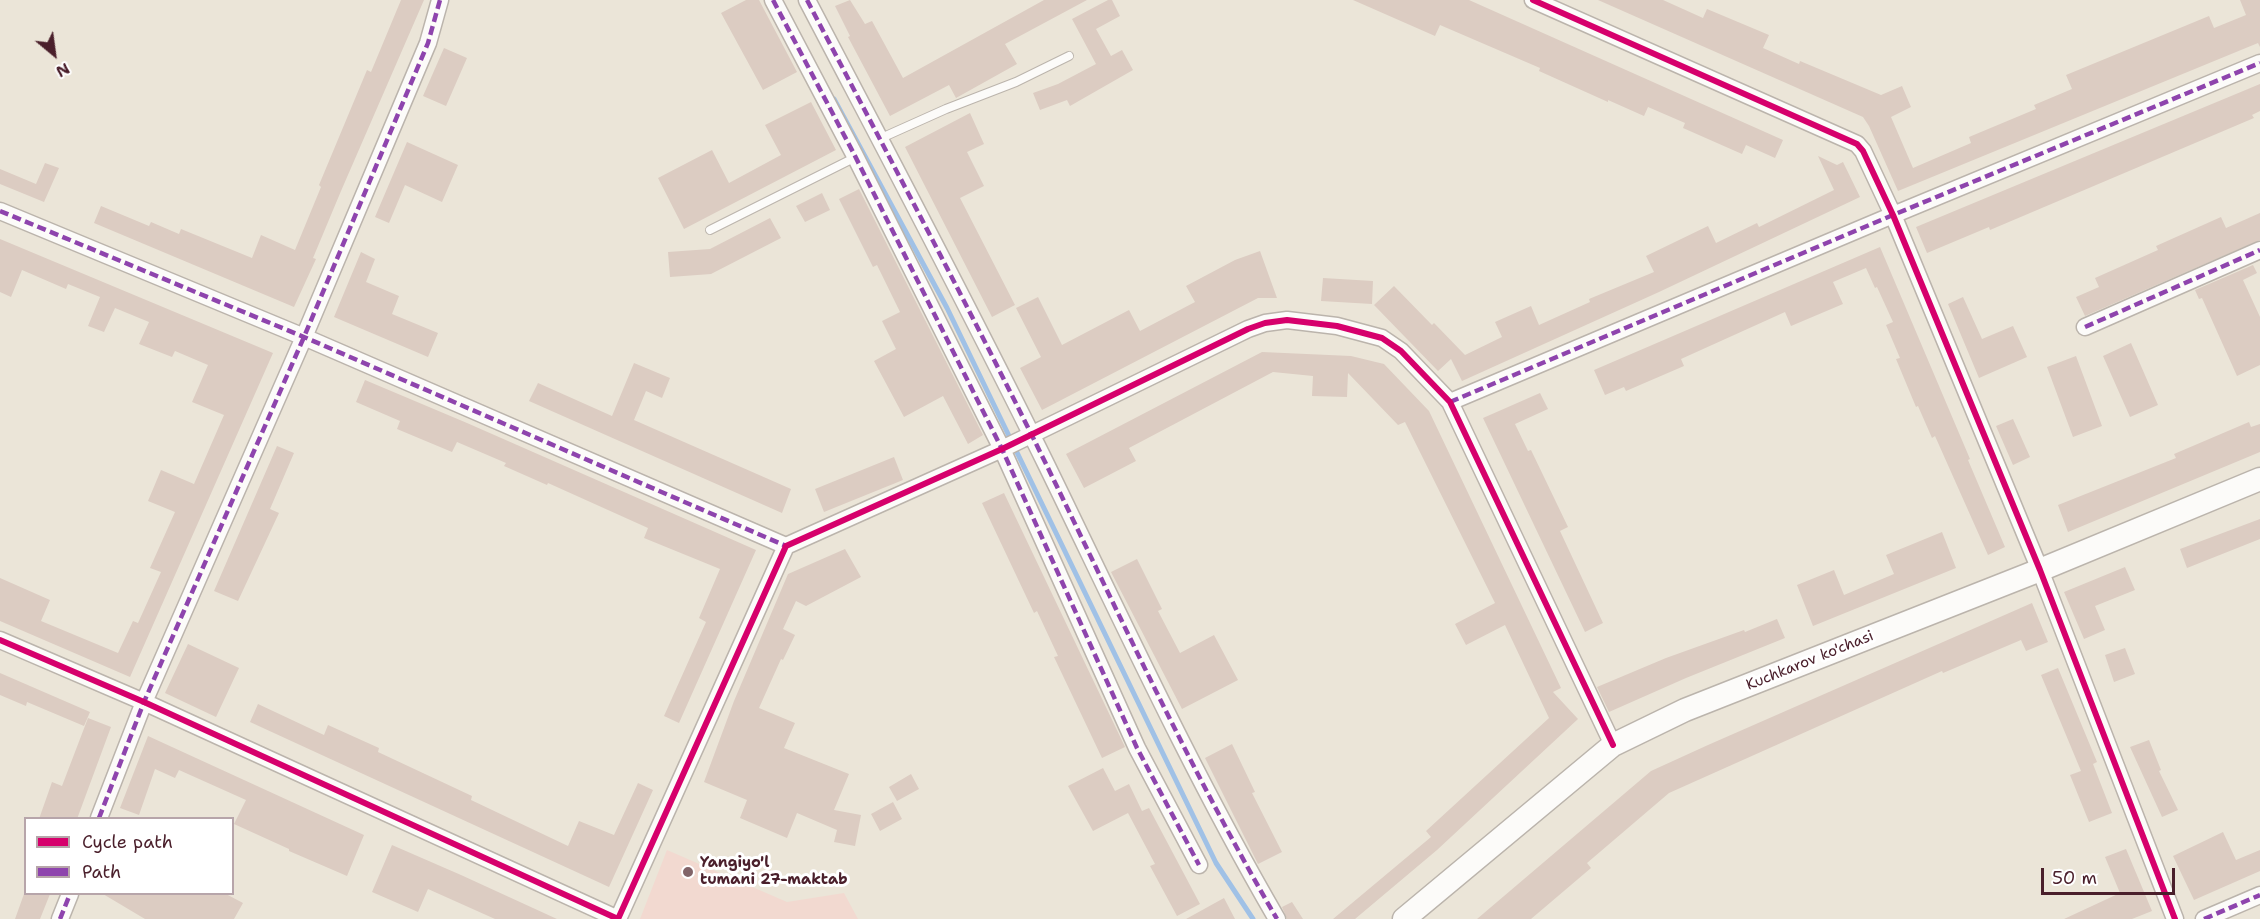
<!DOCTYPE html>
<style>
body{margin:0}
#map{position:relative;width:2260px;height:919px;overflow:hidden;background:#ebe5d8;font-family:"Shantell Sans",sans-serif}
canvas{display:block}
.legend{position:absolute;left:24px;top:817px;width:210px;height:78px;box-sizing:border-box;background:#fff;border:2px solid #b7a5aa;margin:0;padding:8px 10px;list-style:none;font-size:18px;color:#4a1f2b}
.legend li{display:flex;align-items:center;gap:12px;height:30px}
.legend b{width:30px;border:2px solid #b7a5aa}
.north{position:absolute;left:24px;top:24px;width:60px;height:60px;-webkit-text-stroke:4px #fff;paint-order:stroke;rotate:151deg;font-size:16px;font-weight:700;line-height:24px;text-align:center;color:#4a1f2b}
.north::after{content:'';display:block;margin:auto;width:21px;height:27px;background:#4a1f2b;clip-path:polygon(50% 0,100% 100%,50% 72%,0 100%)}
.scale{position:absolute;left:2041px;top:868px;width:134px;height:27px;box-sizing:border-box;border:3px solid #4a1f2b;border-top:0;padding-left:8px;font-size:18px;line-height:21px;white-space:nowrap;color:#4a1f2b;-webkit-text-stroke:4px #fff;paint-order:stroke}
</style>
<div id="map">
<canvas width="2260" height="919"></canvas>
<ul class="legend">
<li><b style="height:8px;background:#d6006c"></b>Cycle path</li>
<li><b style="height:8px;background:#8e44ad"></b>Path</li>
</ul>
<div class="north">N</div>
<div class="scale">50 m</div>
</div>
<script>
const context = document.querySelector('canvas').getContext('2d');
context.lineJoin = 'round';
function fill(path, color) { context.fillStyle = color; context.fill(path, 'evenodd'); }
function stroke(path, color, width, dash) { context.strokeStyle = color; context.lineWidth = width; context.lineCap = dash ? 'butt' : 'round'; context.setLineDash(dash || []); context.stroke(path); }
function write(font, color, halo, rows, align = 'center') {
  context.font = font + ' "Shantell Sans",sans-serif'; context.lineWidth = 6; context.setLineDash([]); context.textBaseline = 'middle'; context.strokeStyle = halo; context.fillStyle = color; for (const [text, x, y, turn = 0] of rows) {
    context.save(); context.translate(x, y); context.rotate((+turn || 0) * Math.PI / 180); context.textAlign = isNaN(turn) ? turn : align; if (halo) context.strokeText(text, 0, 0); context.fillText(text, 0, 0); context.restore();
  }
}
const built = new Path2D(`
 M667,850L787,902L844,893L858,919H640Z`);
const stream = new Path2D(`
 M834,99L947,308L1216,863L1253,919`);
const building = new Path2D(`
 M401,0H424L341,191L313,258L316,259L294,307L94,223L101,206L149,226L151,222L179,234L181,229L252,258L261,235L295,250L321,187L319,185L367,70L371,72Z
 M746,0H759L797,72L763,90L721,13Z
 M850,0L865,24L872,21L903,78L1044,0H1087L1005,44L1017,64L956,98L949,85L890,116L848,37L850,36L835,6Z
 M1108,0H1112L1120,16L1096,29L1111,56L1122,50L1133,70L1070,106L1067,100L1040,110L1033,93L1058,84L1096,64L1072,19Z
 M1353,0H1469L1783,140L1775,158L1746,145L1742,154L1683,128L1685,123L1648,107L1644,116L1608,100V102L1539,71L1540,68L1440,25L1435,36Z
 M1598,0H1663L1703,18L1707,9L1769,35L1763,48L1799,64L1800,61L1881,95L1902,86L1911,107L1891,117L1913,168L1971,143L1969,137L2036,109L2034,105L2072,89L2066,75L2209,16L2214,28L2246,15L2240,0H2260V47L2258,43L1898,191L1869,126L1863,117Z
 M444,48L467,58L446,106L423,96Z
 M2260,84V111L2252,115L2254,118L1990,230L1989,227L1927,253L1916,227Z
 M811,102L836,150L684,229L658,178L712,150L729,183L781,155L765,125Z
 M970,113L984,144L967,152L984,186L960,198L1015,305L992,317L905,147Z
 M407,142L458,165L442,202L405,185L389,223L375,217Z
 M1818,156L1837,165L1843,162L1860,197L1659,292L1462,381L1451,359L1438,371L1374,305L1394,286L1432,325L1434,323L1465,355L1502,337L1495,322L1531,306L1539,325L1590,302L1589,299L1654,272L1646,256L1708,226L1716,243L1757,223L1759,227L1834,190Z
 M45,163L59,168L44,202L0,184V169L36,184Z
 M859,189L983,435L968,444L943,396L904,417L874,361L896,349L882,321L900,312L877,265L873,267L839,199Z
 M822,193L830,210L805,222L796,206Z
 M2260,213V240L2085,316L2076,297L2099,287L2095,278L2158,250L2156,246L2221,217L2226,228Z
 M770,218L781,238L711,274L670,277L668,252L710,249Z
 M0,239L273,353L130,677L0,621V578L50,600L41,621L118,653L133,621L138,623L161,572L150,568L175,512L148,501L161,470L194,484L224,415L192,402L208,365L175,351L172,357L139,344L149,322L115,308L104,332L88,326L100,297L68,284L66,289L22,270L11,297L0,292Z
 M1880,247L1970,459L1968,460L2005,547L1988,555L1935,436L1932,438L1918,406L1916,407L1896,359L1900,358L1886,325L1893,322L1877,287L1875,288L1866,268L1833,282L1843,304L1791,326L1785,312L1681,359L1684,366L1626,391L1624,387L1605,395L1594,370Z
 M1260,251L1277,298H1258L1042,410L1020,368L1041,357L1016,308L1038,297L1062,345L1129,310L1140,331L1195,302L1186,286L1235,260Z
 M361,252L375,259L366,282L399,296L392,314L438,333L428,357L334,317Z
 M2253,265L2257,273L2243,280L2260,317V365L2237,376L2202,298L2199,299L2195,290Z
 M1323,278L1373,281L1372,304L1321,301Z
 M1963,297L1982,339L2013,326L2027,357L1979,378L1948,304Z
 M2131,343L2158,405L2130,417L2103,356Z
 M1262,352L1351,356L1384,364L1429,411L1561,688L1553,692L1578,719L1437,850L1355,919H1333L1431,837L1426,831L1549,718L1505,625L1466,645L1455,624L1495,603L1405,422L1398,425L1348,373L1347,397L1312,396L1313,376L1273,372L1129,448L1136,461L1084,488L1066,454Z
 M2076,356L2102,426L2073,437L2047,367Z
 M634,363L670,378L662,398L646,391L634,420L791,489L782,513L529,401L538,383L612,416Z
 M365,380L467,423L756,550L679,723L664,716L706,622L699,618L720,569L644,538L648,528L548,483L547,485L504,466L506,463L457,442L452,452L397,429L400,421L356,402Z
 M1540,393L1548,409L1515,424L1528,451L1531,450L1568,527L1560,531L1603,623L1585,632L1483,418Z
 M2013,419L2030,457L2013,465L1996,426Z
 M2249,422L2251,427L2260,424V452L2068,532L2058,505L2176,458L2174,454Z
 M277,446L294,453L270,509L279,513L238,601L214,591Z
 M894,457L903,480L824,512L815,489Z
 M1004,493L1125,747L1102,758L1054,657L1058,656L1037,611L1034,613L982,503Z
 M2260,519V539L2187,568L2180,549Z
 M1942,532L1956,568L1813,626L1797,585L1834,570L1844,595L1894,574L1886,555Z
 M845,549L861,577L806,606L796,601L783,629L795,635L783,660L781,659L759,708L795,723L784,748L849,774L834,810L861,815L855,846L834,842L837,830L797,813L787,838L740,818L747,800L704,782L734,701L788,574Z
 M1137,559L1162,609L1158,611L1180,653L1214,635L1238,680L1182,709L1111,572Z
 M2125,567L2135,590L2095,606L2105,630L2084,639L2064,592Z
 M2032,603L2048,642L2026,651L2021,640L1943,673L1942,671L1669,793L1587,863L1591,868L1531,919H1477L1651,771L1708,745Z
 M1777,619L1785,638L1686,678L1609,712L1597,687L1666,658L1744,630L1745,632Z
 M188,644L239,668L216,717L165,693Z
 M2125,648L2135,674L2114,682L2105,655Z
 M2058,668L2097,762L2093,764L2112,813L2089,822L2070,775L2081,771L2041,675Z
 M0,673L90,712L84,726L27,702L26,706L0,695Z
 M258,704L324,735L328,725L379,748L378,752L472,796L471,800L568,846L579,821L614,835L638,783L653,790L609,887L250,722Z
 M88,718L111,727L77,819H39L52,782L62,786Z
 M148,736L364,835L347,876L289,851V849L234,824L246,800L179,770L175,778L155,769L139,815L120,808Z
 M2149,740L2161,770L2159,771L2178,810L2162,817L2130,747Z
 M1232,744L1255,792L1252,793L1282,852L1258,864L1205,758Z
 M1103,768L1115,791L1129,784L1142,811L1149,808L1200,904L1177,916L1150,866L1155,864L1128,813L1093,831L1068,786Z
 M911,774L919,789L897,801L889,787Z
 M893,802L902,819L880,831L871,814Z
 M2223,832L2236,860L2260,850V871L2194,900L2173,856Z
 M392,845L461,875L557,919H495L428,889L418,912L372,892Z
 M2126,849L2152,911L2132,919H2064L2120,893L2105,857Z
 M24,894H50L40,919H15Z
 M103,894H226L243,903L234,919H145Z
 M1224,898L1235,919H1186Z
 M1292,902L1303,919H1287L1282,907Z`);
const service = new Path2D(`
 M879,139L946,109L1016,82L1069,56
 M710,230L856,157`);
const minor = new Path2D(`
 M773,0L854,154L1002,449L1137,748L1199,865
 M807,0C888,155 970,309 1047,466C1121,618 1192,773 1277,919
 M1533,0L1857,144L1863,151L1893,215L2040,570L2175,919
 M0,211L304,337L786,546
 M2085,327L2260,250
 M1450,402L1893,215L2260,63
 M0,640L144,702L618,919L786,546L1002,449L1248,329L1265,323L1287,320L1337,326L1382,338L1401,351L1450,402L1613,745
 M99,818L144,702L304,337L428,43L440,0
 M60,919L70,894
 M2204,919L2260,895`);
const secondary = new Path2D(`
 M1404,919L1613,745L1685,710L2040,570L2260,479`);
const quiet = new Path2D(`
 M773,0L854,154L1002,449L1137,748L1199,865
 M807,0C888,155 970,309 1047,466C1121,618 1192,773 1277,919
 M0,211L304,337L786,546
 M2085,327L2260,250
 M1450,402L1893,215L2260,63
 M99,818L144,702L304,337L428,43L440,0
 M60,919L70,894
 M2204,919L2260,895`);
const cycleway = new Path2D(`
 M1533,0L1857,144L1863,151L1893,215L2040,570L2175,919
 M0,640L144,702L618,919L786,546L1002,449L1248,329L1265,323L1287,320L1337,326L1382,338L1401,351L1450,402L1613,745`);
const markers = [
 [688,872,6,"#826468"]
];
const streetNames = [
 ["Kuchkarov ko'chasi",1810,661,-22]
];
const poiNames = [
 ["Yangiyo'l",700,863],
 ["tumani 27-maktab",700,880]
];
fill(built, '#f2d9d0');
stroke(stream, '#a0c1e6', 5);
fill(building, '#dcccc2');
stroke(service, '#bbb4ac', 10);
stroke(minor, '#bbb4ac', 19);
stroke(secondary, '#bbb4ac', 25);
stroke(service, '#fcfbf9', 8);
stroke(minor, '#fcfbf9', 16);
stroke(secondary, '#fcfbf9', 22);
stroke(quiet, '#8e44ad', 4.5, [9, 4.5]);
stroke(cycleway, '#d6006c', 6);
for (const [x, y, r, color] of markers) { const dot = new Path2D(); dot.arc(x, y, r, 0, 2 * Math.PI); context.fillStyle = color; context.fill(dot); stroke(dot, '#fff', 2); }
write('15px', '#4a1f2b', '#fff', streetNames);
write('bold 15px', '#4a1f2b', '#fff', poiNames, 'left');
</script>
